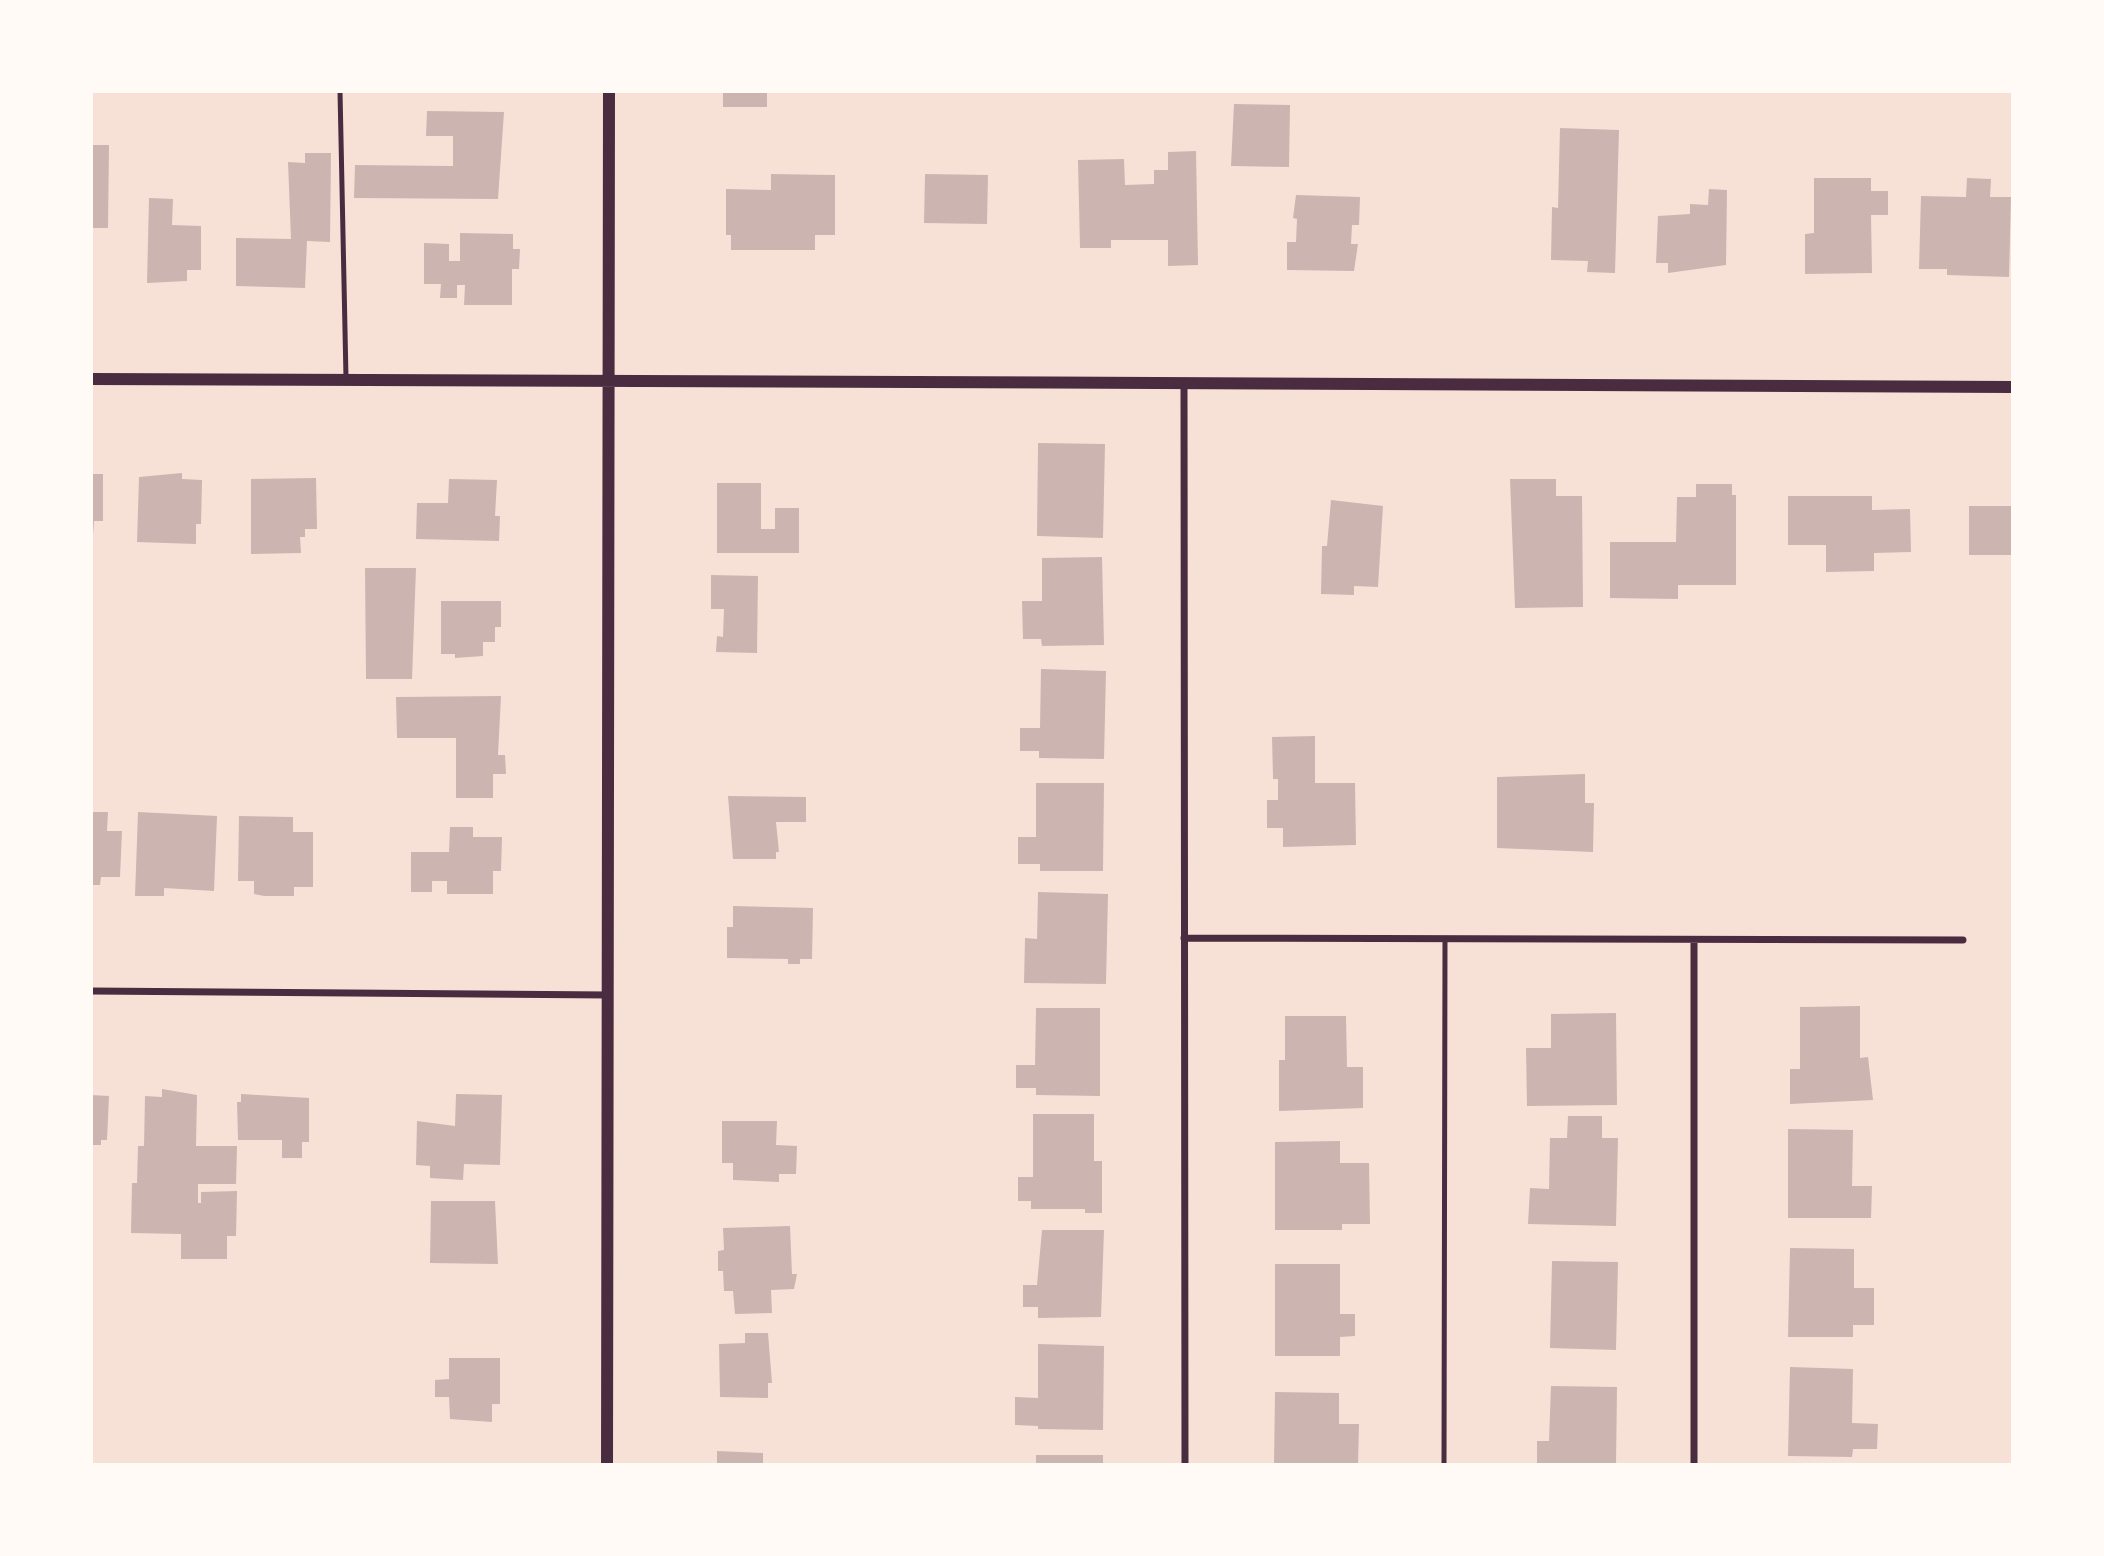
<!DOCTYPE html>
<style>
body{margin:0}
#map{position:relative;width:2104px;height:1556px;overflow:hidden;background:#f7e1d7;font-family:"DM Sans",sans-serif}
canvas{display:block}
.frame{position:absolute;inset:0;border:93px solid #fffaf5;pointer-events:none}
</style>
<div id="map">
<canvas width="2104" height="1556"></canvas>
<div class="frame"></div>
</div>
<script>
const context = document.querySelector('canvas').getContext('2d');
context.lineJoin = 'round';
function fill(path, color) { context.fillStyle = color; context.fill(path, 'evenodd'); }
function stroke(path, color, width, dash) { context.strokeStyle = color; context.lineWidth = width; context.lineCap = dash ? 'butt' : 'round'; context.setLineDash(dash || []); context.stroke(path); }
const building = new Path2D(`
 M723,91H767V107H723Z
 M1234,104L1290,105L1289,167L1231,166Z
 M427,111L504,112L498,199L354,198L355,165L453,166V136H426Z
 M1560,128L1619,130L1615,273L1587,272L1588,261L1551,260L1552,207L1558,208Z
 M91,145H109L108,228H91Z
 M1196,151L1198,265L1168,266V240H1111V248H1080L1078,160L1124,159L1125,185L1154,184V170H1168V152Z
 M305,153H331L330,242L307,241L305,288L236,286V238L291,239L288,162L305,163Z
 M771,174L835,175V235H815V250H731V235H726V189L771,190Z
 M925,174L988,175L987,224L924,223Z
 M1814,178H1871V191H1888V215H1871L1872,273L1805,274V234L1814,233Z
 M1967,178L1991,179L1990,197H2011L2009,277L1947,275V269H1919L1921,196L1966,197Z
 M1709,189L1727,190L1726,265L1668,273V263H1656L1658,216L1690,214V204L1708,205Z
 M1296,195L1360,197L1359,225H1352L1351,244H1358L1354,271L1287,270V242H1296L1297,219L1293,218Z
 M149,198L173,199L172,225L201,226V270H187V281L147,283Z
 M460,233L513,234V249H520L519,269H512V305H464L465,285H457V298H440L441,284H424V243L449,244V261H460Z
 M1038,443L1105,444L1103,538L1037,536Z
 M182,473V479L202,480L201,524H196V544L137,542L139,477Z
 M91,474H103V521H94L93,536Z
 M316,478L317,529H305V537H300L301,553L251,554V479Z
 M449,479L497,480L495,516H500L499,541L416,539L417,503H448Z
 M1510,479H1556V496H1582L1583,607L1515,608Z
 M717,483H761V529H775V508H799V553H717Z
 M1696,484H1732V495H1736V585H1678V599L1610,598V542H1676L1677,497H1696Z
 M1788,496H1872V510L1910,509L1911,552L1874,553V571L1826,572V545H1788Z
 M1331,500L1383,506L1378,587L1354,586V595L1321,594L1322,546H1327Z
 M1969,506H2013V555H1969Z
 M1102,557L1104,645L1042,646L1041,639H1023L1022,601H1042V558Z
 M365,568H416L412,679H366Z
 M711,575L758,576L757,653L716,652L717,636L723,637L724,609H711Z
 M441,601H501V627H495V642H483V656L455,658V654H441Z
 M1041,669L1106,671L1104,759L1039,758V751H1020V728H1040Z
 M501,696L498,755H505L506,774H493V798H456V738H397L396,697Z
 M1315,736V783H1355L1356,845L1283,847V828H1267V800H1278V779H1273L1272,737Z
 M1585,774V803H1594L1593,852L1497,848V777Z
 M1036,783H1104L1103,871H1040V864H1018V837H1036Z
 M728,796L806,797V822H776L779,852H776V859H733Z
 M91,812H108L107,831H122L120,877H101L100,885H91Z
 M138,812L217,816L214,891L164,888V896H135Z
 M239,816L293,817V832H313V887H294V896H264L254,894V881H238Z
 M450,827H473V837H502L501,871H493V894H447V881H432V892H411V852H449Z
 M1038,892L1108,894L1106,984L1024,983L1025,938L1037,939Z
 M733,906L813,908L812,959H800V964H788V959L727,958V927H733Z
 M1860,1006V1058L1868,1057L1873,1100L1790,1104V1069H1800V1007Z
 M1036,1008H1100V1096L1036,1095V1088H1016V1065H1035Z
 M1616,1013L1617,1105L1527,1106L1526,1048H1551V1014Z
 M1285,1016H1346L1347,1067H1363V1108L1279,1111V1060H1285Z
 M162,1089L197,1095L196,1146H237L236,1184H198V1203H201V1192L237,1191L236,1236H227V1259H181V1234L131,1233L132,1183H137L138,1146H144L145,1096L162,1097Z
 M241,1094L309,1098V1142H302V1158H282V1140H238L237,1102H241Z
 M456,1094L502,1095L500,1165L464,1164L463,1180L430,1178V1166L416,1165L417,1121L455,1126Z
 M91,1095L109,1096L107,1140H101V1145H91Z
 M1033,1114H1094V1161H1102V1213H1085V1209H1031V1201H1018V1177H1033Z
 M1568,1116H1602V1138H1618L1616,1226L1528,1224L1530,1188L1549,1189L1550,1138H1567Z
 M722,1121H777L776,1145L797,1146L796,1174H779V1182L733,1180V1163H722Z
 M1788,1129L1853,1130L1852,1186H1872L1871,1218H1788Z
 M1340,1141V1163H1369L1370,1224H1342V1230H1275V1142Z
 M431,1201H495L498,1264L430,1263Z
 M790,1226L792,1274H797L794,1289L771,1290L772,1313L735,1314L733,1291H724L723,1271H718V1251L724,1250L723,1228Z
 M1042,1230H1104L1101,1317L1038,1318V1307H1023V1285H1037Z
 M1790,1248L1854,1249V1288H1874V1325H1853V1337H1788Z
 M1552,1261L1618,1262L1616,1350L1550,1348Z
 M1275,1264H1340V1314H1355V1336L1340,1337V1356H1275Z
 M745,1333H768L772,1383H768V1398L720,1397L719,1344L745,1343Z
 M1038,1344L1104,1346L1103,1430L1038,1429V1426L1015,1425V1397L1038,1398Z
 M449,1358H500V1404H492V1422L450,1419L449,1397H435V1380L449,1379Z
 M1790,1367L1853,1369L1852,1423L1878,1424L1877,1449H1853L1852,1457L1788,1456Z
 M1551,1386L1617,1387L1616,1465H1537V1441H1549Z
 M1275,1392L1339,1393V1424H1359L1358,1465H1274Z
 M717,1451L763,1453V1465H717Z
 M1036,1455H1103V1465H1036Z`);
const service = new Path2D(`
 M340,91L346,378
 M1444,1465L1445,939`);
const minor = new Path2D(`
 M1184,382L1185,1465
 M1184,938L1963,940
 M1694,940V1465
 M91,991L609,995`);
const tertiary = new Path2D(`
 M91,379C732,382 1372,383 2013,387
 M607,1465L609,91`);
fill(building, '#ccb4b1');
stroke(service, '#4a2c40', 5);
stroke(minor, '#4a2c40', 7);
stroke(tertiary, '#4a2c40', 12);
</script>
